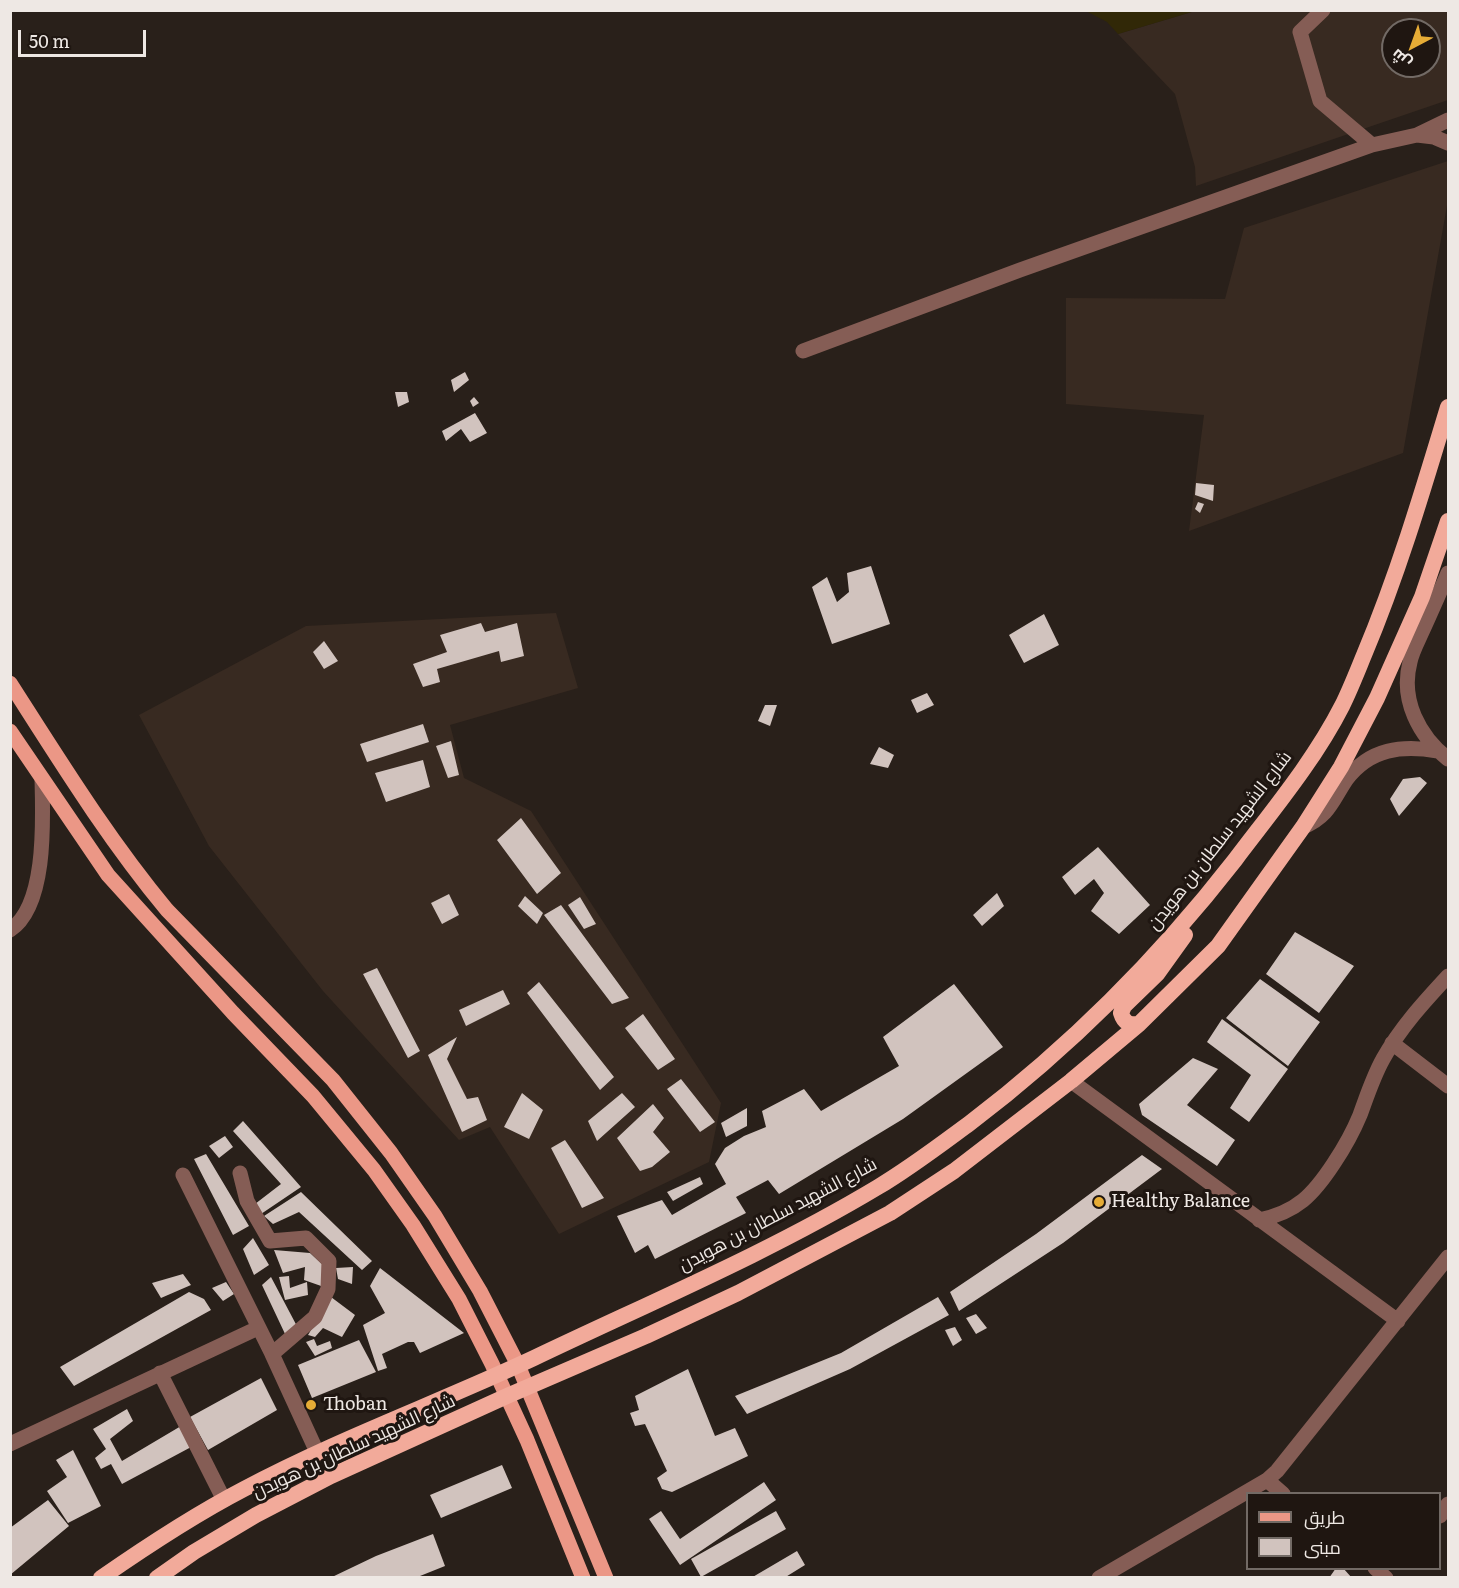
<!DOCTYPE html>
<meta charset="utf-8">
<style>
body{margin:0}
#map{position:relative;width:1459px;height:1588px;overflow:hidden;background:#29201a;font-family:Literata,Cairo,serif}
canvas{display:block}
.frame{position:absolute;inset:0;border:12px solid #eee8e4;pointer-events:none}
.legend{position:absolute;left:1246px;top:1492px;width:195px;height:78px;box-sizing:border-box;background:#1f1611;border:2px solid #726a65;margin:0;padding:8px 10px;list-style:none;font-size:18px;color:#eee8e4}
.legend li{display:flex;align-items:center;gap:12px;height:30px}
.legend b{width:30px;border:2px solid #726a65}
.north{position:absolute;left:1381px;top:18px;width:60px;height:60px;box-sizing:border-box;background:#1f1611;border:2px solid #726a65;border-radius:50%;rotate:221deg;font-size:16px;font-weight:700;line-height:24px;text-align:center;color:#eee8e4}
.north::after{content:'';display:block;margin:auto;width:21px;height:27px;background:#e6ac36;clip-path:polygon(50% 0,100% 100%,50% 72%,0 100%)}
.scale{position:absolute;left:18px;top:30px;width:128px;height:27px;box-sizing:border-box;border:3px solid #eee8e4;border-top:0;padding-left:8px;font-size:18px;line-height:21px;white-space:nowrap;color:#eee8e4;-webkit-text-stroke:4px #1f1611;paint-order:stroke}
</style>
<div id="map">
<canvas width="1459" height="1588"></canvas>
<div class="frame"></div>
<ul class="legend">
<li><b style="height:8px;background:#eb9786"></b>طريق</li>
<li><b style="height:16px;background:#d1c3be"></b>مبنى</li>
</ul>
<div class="north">ش</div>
<div class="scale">50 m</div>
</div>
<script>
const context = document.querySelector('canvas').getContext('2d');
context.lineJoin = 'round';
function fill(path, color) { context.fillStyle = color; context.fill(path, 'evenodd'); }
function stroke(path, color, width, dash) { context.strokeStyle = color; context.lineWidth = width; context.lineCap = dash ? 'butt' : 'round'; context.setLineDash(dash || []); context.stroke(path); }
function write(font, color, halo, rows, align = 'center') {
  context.font = font + ' Literata,Cairo,serif'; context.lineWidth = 6; context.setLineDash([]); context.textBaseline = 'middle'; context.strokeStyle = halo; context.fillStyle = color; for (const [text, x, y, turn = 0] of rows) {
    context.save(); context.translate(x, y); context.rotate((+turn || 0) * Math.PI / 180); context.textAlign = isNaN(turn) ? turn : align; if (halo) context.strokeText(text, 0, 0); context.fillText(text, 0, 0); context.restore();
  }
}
const built = new Path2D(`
 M1195,11H1448V100L1196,186L1195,167L1175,94L1118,34ZM1393,30H1429V66H1393Z
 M1448,161V200L1403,453L1189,531L1204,415L1066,404V298L1225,299L1244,228Z
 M556,613L578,688L450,725L464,778L531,811L721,1103L709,1162L559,1234L490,1127L459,1140L323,991L209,846L139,715L306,626Z`);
const sand = new Path2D(`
 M1086,11H1195L1118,34L1107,22Z`);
const building = new Path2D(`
 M465,372L469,380L454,392L451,380Z
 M395,392H407L409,402L398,407Z
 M474,397L479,403L473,407L470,401Z
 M475,413L487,433L470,442L461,429L446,441L442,431Z
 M1196,483L1214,485L1213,501L1195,495Z
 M1198,502L1204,504L1200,513L1195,509Z
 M871,566L890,624L832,644L812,587L827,577L837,602L849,592L847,573Z
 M1044,614L1059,645L1024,663L1009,635Z
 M481,623L485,632L517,623L524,656L501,662L499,651L437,669L440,682L423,687L413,664L447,652L440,635Z
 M324,641L338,661L324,669L313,652Z
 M927,693L934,705L917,713L911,700Z
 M765,705H777L770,726L758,721Z
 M423,724L429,742L367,762L360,744Z
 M451,741L459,775L448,778L436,746Z
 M879,747L894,755L888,768L870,764Z
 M423,760L430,787L386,802L375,773Z
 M1420,777L1427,783L1399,816L1390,799L1403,779Z
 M521,818L561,873L537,894L497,840Z
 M1098,847L1150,905L1119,934L1091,911L1104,893L1094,879L1075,895L1062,877Z
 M997,893L1004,906L982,926L973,915Z
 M449,894L459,915L442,924L431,903Z
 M525,896L543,913L537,924L518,906Z
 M580,897L596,924L584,929L568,905Z
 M561,905L629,998L612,1004L544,915Z
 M1295,932L1354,966L1319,1013L1266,974Z
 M377,968L420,1051L408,1058L363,974Z
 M1260,979L1320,1022L1288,1066L1226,1018Z
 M539,982L614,1077L600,1090L527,993Z
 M954,984L1003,1047L903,1119L779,1194L768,1180L736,1197L746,1213L655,1259L648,1245L635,1253L617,1216L662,1200L672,1215L726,1184L715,1164L725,1148L744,1136L766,1127L762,1111L804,1089L821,1111L899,1066L883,1037Z
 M503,990L510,1004L466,1026L459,1010Z
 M643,1014L675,1059L658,1070L625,1028Z
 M1222,1019L1288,1069L1249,1122L1230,1108L1251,1075L1207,1042Z
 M457,1037L447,1059L467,1099L478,1097L487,1120L462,1132L428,1055Z
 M1193,1058L1218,1069L1187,1105L1235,1140L1217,1166L1142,1115L1139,1104Z
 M681,1079L715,1122L700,1132L667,1089Z
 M522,1093L543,1110L529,1139L504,1127Z
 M622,1093L635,1107L597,1141L588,1121Z
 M653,1104L664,1118L653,1132L670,1152L652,1167L640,1171L617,1138Z
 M747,1108V1126L726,1137L721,1123Z
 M243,1121L301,1187L261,1214L255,1204L281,1184L233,1131Z
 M225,1136L233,1147L219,1158L209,1146Z
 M565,1140L604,1198L582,1208L551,1148Z
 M206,1154L249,1226L233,1235L194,1159Z
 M1142,1155L1162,1169L1063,1243L959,1311L950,1292L1036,1234Z
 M700,1177L703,1184L673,1201L667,1192Z
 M301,1192L372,1261L362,1270L299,1212L273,1224L264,1216Z
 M253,1238L269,1265L254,1275L243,1249Z
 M274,1250L310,1253L323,1265L324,1287L304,1280L305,1267L283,1273Z
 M353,1267L352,1284L338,1279L336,1268Z
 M380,1268L464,1333L420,1353L414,1342H408L382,1354L387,1368L378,1371L363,1325L385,1313L370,1286Z
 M183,1274L191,1285L161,1298L152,1283Z
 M289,1276L290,1288L307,1282L308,1295L285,1300L279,1277Z
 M271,1277L299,1330L286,1336L262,1285Z
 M226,1282L234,1294L223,1301L212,1288Z
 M189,1292L204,1299L211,1310L74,1386L60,1367Z
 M331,1297L355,1315L342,1337L323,1328L315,1337L308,1335Z
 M938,1297L949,1315L850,1369L747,1414L735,1396L841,1353Z
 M976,1314L987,1328L976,1334L966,1318Z
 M955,1327L962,1340L953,1346L945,1330Z
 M314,1339L317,1346L330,1341L332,1348L315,1356L306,1342Z
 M359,1340L376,1372L312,1398L298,1365Z
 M688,1369L715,1436L735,1428L748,1456L672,1492L662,1489L657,1478L667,1471L645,1424L635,1426L630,1413L639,1410L635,1396Z
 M261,1378L277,1410L208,1450L190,1417Z
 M127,1409L133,1421L110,1439L122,1461L181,1426L193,1446L122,1484L111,1464L101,1469L95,1458L106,1449L93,1429Z
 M73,1450L101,1506L68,1523L47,1491L67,1477L56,1460Z
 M502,1465L512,1488L441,1518L430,1495Z
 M764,1482L776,1500L680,1565L649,1519L661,1511L680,1539Z
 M48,1500L69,1526L10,1575V1528Z
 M776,1511L786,1529L701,1577L691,1559Z
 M433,1534L445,1566L415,1578H330L376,1556Z
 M797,1551L805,1565L784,1578H751Z
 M1336,1568H1343L1352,1578H1329Z`);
const minor = new Path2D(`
 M1323,10L1300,32L1320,101L1372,145
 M1417,135L1434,137L1448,143
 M803,351L1020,270L1372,145L1417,135L1448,120
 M1448,573C1440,592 1431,612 1422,632C1418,641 1412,652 1410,662C1400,700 1419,736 1448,759
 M1303,827C1329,816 1332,801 1346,780C1370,748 1402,745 1438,751
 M10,930C47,906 43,819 42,780
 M1392,1043L1448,1086
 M1071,1081L1398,1321
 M240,1173L247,1201L270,1241L306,1238L329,1261L328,1289L315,1317L272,1354
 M183,1175L272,1354L317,1452
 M1259,1220C1297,1212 1313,1195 1334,1163C1344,1148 1353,1132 1360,1115C1367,1096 1373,1077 1383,1059C1400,1028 1424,1002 1448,976
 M160,1373L224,1500
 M10,1444L258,1328
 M1267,1480L1283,1494
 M1440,1516L1448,1504
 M1375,1568L1386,1578
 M1099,1578L1267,1480L1277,1471L1448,1257`);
const primary = new Path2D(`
 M10,683C60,761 108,839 167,910L333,1080L391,1153L435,1216L480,1291L518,1365L606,1578
 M10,731L108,875L233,1013L313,1096L374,1170L413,1225L459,1299L492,1364L527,1440L583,1578`);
const trunk = new Path2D(`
 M1139,1024C1129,1025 1124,1023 1121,1013L1124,1006L1157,974L1185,935
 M101,1578C147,1546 194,1515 244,1489C338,1439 438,1403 534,1358C649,1303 768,1253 878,1187C910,1168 940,1145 970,1123C1070,1047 1158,959 1235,860C1272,811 1314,761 1342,706C1350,690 1357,672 1364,655C1398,574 1423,490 1448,407
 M157,1578L194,1552L256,1515L331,1476L507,1396L646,1336L738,1293L890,1213L954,1171L1071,1081L1139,1024L1218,946L1303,827L1341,767L1377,698L1422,597L1448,521`);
const markers = [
 [1099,1202,6,"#e6ac36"],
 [311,1405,6,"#e6ac36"]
];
const streetNames = [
 ["شارع الشهيد سلطان بن هويدن",1220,841,-52],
 ["شارع الشهيد سلطان بن هويدن",778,1215,-28],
 ["شارع الشهيد سلطان بن هويدن",354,1447,-25]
];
const poiNames = [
 ["Healthy Balance",1111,1202],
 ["Thoban",323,1405]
];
fill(built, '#382a21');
fill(sand, '#312807');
fill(building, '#d1c3be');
stroke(minor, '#855d55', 15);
stroke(primary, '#eb9786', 15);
stroke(trunk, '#f2aa9a', 16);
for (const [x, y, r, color] of markers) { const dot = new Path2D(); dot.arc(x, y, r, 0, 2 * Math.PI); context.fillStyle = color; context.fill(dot); stroke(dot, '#1f1611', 2); }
write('18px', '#eee8e4', '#1f1611', streetNames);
write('18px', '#eee8e4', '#1f1611', poiNames, 'left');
</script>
